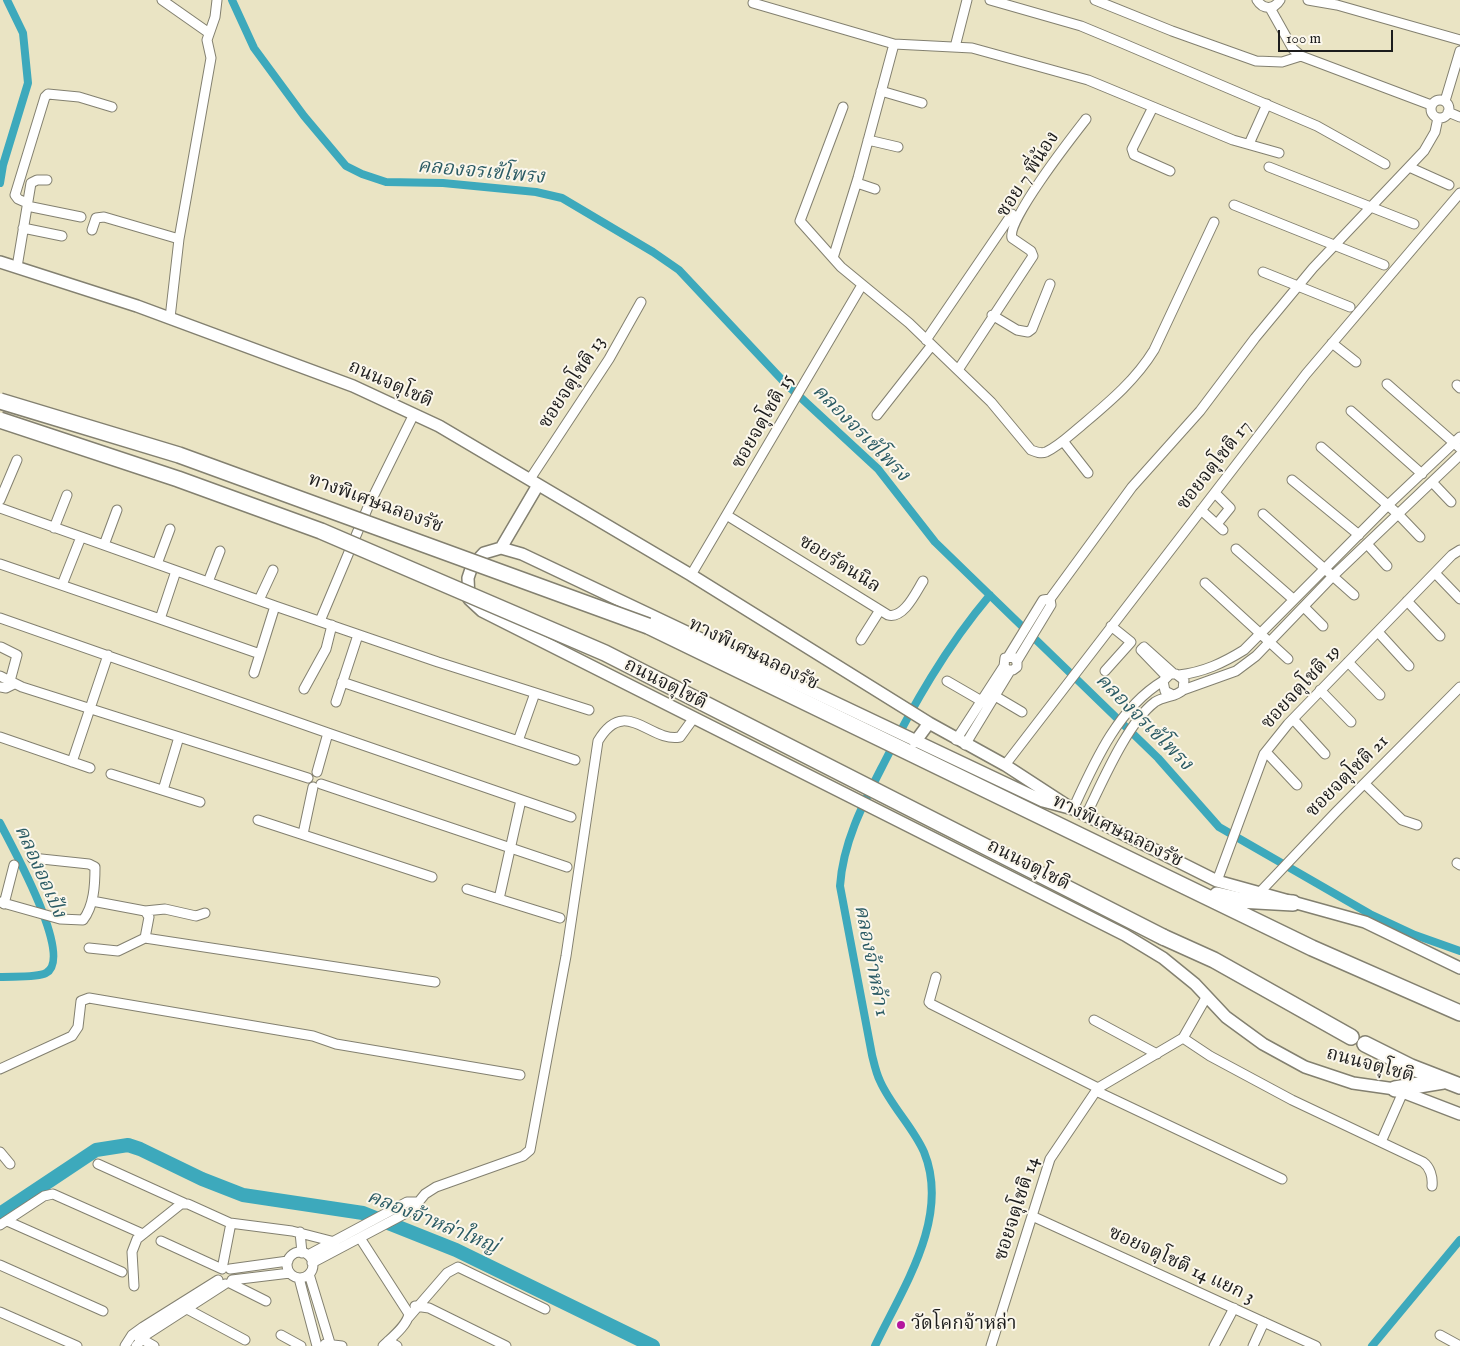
<!DOCTYPE html>
<meta charset="utf-8">
<style>
body{margin:0}
#map{position:relative;width:1460px;height:1346px;overflow:hidden;background:#eae4c4;font-family:"IM FELL English",serif}
canvas{display:block}
.scale{position:absolute;left:1278px;top:30px;width:115px;height:22px;box-sizing:border-box;border:2px solid #1c1c1c;border-top:0;padding-left:6px;font-size:15px;line-height:18px;white-space:nowrap;color:#1c1c1c;-webkit-text-stroke:4px #fbf7ec;paint-order:stroke}
</style>
<div id="map">
<canvas width="1460" height="1346"></canvas>
<div class="scale">100 m</div>
</div>
<script>
const context = document.querySelector('canvas').getContext('2d');
context.lineJoin = 'round';
function stroke(path, color, width, dash) { context.strokeStyle = color; context.lineWidth = width; context.lineCap = dash ? 'butt' : 'round'; context.setLineDash(dash || []); context.stroke(path); }
function write(font, color, halo, rows, align = 'center') {
  context.font = font + ' "IM FELL English","Noto Serif Thai",serif'; context.lineWidth = 4; context.setLineDash([]); context.textBaseline = 'middle'; context.strokeStyle = halo; context.fillStyle = color; for (const [text, x, y, turn = 0] of rows) {
    context.save(); context.translate(x, y); context.rotate((+turn || 0) * Math.PI / 180); context.textAlign = isNaN(turn) ? turn : align; if (halo) context.strokeText(text, 0, 0); context.fillText(text, 0, 0); context.restore();
  }
}
const canal = new Path2D(`
 M232,0L254,48L304,116L346,166L362,174L386,182L443,183L536,192L562,198L653,252L679,270L785,383L878,469L935,542L1158,758L1219,827L1370,914L1415,935L1460,951
 M0,183L3,165L28,83L23,33L7,0
 M0,823C11,845 75,958 46,973C37,978 11,976 0,977
 M875,1346C902,1289 951,1218 924,1152C913,1127 891,1106 880,1081C876,1073 874,1063 872,1055L840,886C843,842 863,804 883,765C913,705 946,647 990,595
 M1372,1346L1460,1240`);
const river = new Path2D(`
 M0,1214L96,1150L128,1145L140,1149L202,1179L243,1195L363,1213L456,1250L653,1346`);
const minor = new Path2D(`
 M162,0L209,33
 M990,0L1081,26L1122,43L1317,126L1385,164
 M1095,0L1172,31L1256,61L1282,62L1301,56
 M1257,0C1263,10 1274,10 1280,0
 M1308,0L1337,5L1460,40
 M753,3L894,44L972,48L1088,80L1233,140L1279,153
 M1270,8L1293,49L1301,56L1431,105
 M955,47L967,0
 M881,91L922,103
 M1431 109a9 9 0 1 1 18 0a9 9 0 1 1-18 0Z
 M1445,101L1460,51
 M843,107L800,221L841,267L909,323L991,402L1031,450C1036,452 1041,454 1046,452C1059,446 1070,435 1081,426C1108,403 1135,381 1154,350L1214,222
 M1153,107L1132,149L1134,155L1170,171
 M1448,112L1460,117
 M868,140L898,147
 M1249,144L1267,104
 M1269,167L1414,224
 M1409,167L1449,185
 M857,183L875,189
 M27,203L18,199L15,195L45,97L48,94L79,97L112,107
 M1234,205L1384,265
 M27,206L81,217
 M23,228L62,236
 M92,230L96,218L104,217L179,239
 M833,258L858,178L894,44
 M17,267L31,183L37,180H47
 M1263,272L1350,307
 M992,315L1017,330L1028,332L1032,329L1050,284
 M170,318L179,239L211,58L207,40L215,17L217,0
 M926,340L1012,214
 M1332,343L1356,362
 M958,370L1033,256L1031,251L1012,238C1006,221 1072,137 1086,119
 M1387,384L1460,448
 M1457,385L1460,388
 M1351,411L1422,474
 M877,415L932,345
 M1063,441L1088,473
 M1321,447L1398,514L1420,537
 M530,479L609,359L641,302
 M1292,480L1359,535
 M1432,482L1451,502
 M1215,493L1230,508L1217,524
 M0,500L17,460
 M0,508L275,606
 M1201,510L1223,530
 M1263,514L1354,595
 M728,516L888,615C904,619 916,592 923,581
 M54,528L67,495
 M1367,544L1387,566
 M104,545L117,510
 M1236,549L1293,599
 M0,564L160,619
 M157,564L170,529
 M176,571L160,619L260,654
 M1435,573L1460,599
 M691,575L862,285
 M208,582L220,551
 M1205,583L1288,659
 M62,585L81,537
 M259,600L273,570
 M1407,601L1440,636
 M1304,607L1323,626
 M0,618L328,733L317,772
 M320,621L368,507L414,414
 M1378,632L1409,666
 M861,640L880,610
 M1,647L17,655L10,681
 M1008,657L1043,600L1050,599
 M1017,661L1051,605L1050,599L1132,487L1200,411L1255,338L1313,268L1424,151L1435,132L1438,118
 M1348,662L1380,695
 M1105,671L1131,642L1111,626
 M254,673L275,606L438,662L589,710
 M1179,675C1204,672 1223,663 1244,650L1388,505L1460,437
 M0,676L22,687L308,778
 M1166,676L1141,650L1144,647L1173,673
 M947,681L985,703
 M342,682L575,760
 M0,687L6,688L14,684
 M304,689L326,649L332,625
 M1183,690L1236,671L1256,656L1333,576L1460,455
 M1320,690L1351,722
 M995,696L1022,712
 M336,702L358,635
 M1293,719L1325,754
 M328,733L571,817
 M0,737L90,768
 M956,740L1004,666L1005,658L1013,657L1017,661V667L1013,670H1007L1004,666
 M518,741L535,693
 M965,745L1010,671
 M1266,752L1297,785
 M72,762L108,655
 M1005,765L1306,374L1460,193
 M111,774L200,802
 M321,784L567,867
 M1365,784L1402,820L1417,825
 M163,790L179,737
 M1073,809C1094,763 1118,708 1163,681
 M1086,815C1102,783 1127,723 1155,702C1164,696 1176,697 1183,690L1184,680L1176,674H1170L1163,681L1165,691L1171,694
 M258,820L432,877
 M303,834L313,787
 M1457,863L1460,865
 M1217,881L1264,754L1288,724L1452,555L1460,550
 M467,889L499,899L521,800
 M1260,892L1336,812L1460,687
 M499,899L560,918
 M92,901L145,911L165,909L196,916L205,913
 M0,902L60,919L83,920C94,906 95,885 95,867L89,864L32,858
 M4,904L14,865
 M145,938L149,917L145,911
 M89,948L118,951L145,938L435,982
 M936,977L929,1002L931,1004L1098,1088
 M1094,1020L1157,1054
 M1183,1038L1210,1056L1292,1100L1423,1162C1430,1167 1433,1177 1432,1186
 M0,1069L72,1036L78,1027L81,1001L89,998L313,1036L336,1044L520,1075
 M1096,1091L1282,1179
 M1381,1142L1403,1092
 M0,1152L10,1164
 M98,1164L184,1203
 M1032,1216L1316,1346
 M7,1221L122,1272
 M0,1225L44,1196L53,1194L143,1234
 M300,1232L302,1253
 M360,1238L409,1314C407,1326 391,1338 383,1346
 M161,1241L222,1269L230,1228
 M287 1265a13 13 0 1 1 26 0a13 13 0 1 1-26 0Z
 M308,1255L407,1202H417
 M312,1263L412,1210L425,1194L436,1187L523,1156L530,1150L566,956L598,741C625,695 650,743 680,737L693,719
 M0,1265L103,1311
 M230,1269L288,1261
 M309,1274L330,1343
 M299,1278L317,1346
 M232,1280L290,1273
 M230,1283L266,1301
 M134,1286L132,1252L137,1239L181,1204H188L230,1223L292,1231L331,1241
 M184,1305L187,1309L245,1340
 M415,1306L429,1308L506,1346
 M0,1312L77,1346
 M408,1318L447,1273L458,1267L545,1309
 M281,1335L301,1346
 M1440,1335L1460,1346
 M138,1337L154,1346
 M388,1341L397,1346
 M325,1344L342,1346
 M125,1346L132,1335L143,1327L218,1280
 M136,1346L146,1335L225,1284
 M991,1346L1050,1159L1098,1088L1183,1038L1207,996
 M1214,1346L1234,1308
 M1253,1346L1264,1322`);
const tertiary = new Path2D(`
 M0,262L137,306L353,386L439,426L691,575L929,723L1005,765L1068,806
 M501,548L538,485
 M915,742L929,723
 M1460,968L1365,922L1217,881L1073,809L1043,801L522,554L501,548L484,553L472,566L468,578L469,599L482,611L1125,935L1163,958L1195,984L1226,1017L1263,1044L1305,1067L1353,1083L1395,1089L1460,1114`);
const motorway = new Path2D(`
 M648,626L1312,948L1460,1013
 M1217,895L1239,900L1293,903
 M1163,937L1214,960L1351,1037
 M1365,1044L1411,1067L1460,1086
 M1395,1089L1443,1081`);
const motorwayBridge = new Path2D(`
 M0,401L179,455L648,626
 M0,420L178,479L321,531L605,653L1163,937`);
const markers = [
 [901,1325,5,"#b5179e"]
];
const streetNames = [
 ["ซอย 7 พี่น้อง",1029,175,-57],
 ["ซอยจตุโชติ 13",573,383,-57],
 ["ถนนจตุโชติ",390,385,24],
 ["ซอยจตุโชติ 15",764,422,-60],
 ["ซอยจตุโชติ 17",1215,466,-52],
 ["ทางพิเศษฉลองรัช",375,504,20],
 ["ซอยรัตนนิล",839,565,32],
 ["ทางพิเศษฉลองรัช",753,655,26],
 ["ถนนจตุโชติ",665,685,27],
 ["ซอยจตุโชติ 19",1302,688,-47],
 ["ซอยจตุโชติ 21",1348,777,-45],
 ["ทางพิเศษฉลองรัช",1117,832,26],
 ["ถนนจตุโชติ",1028,866,27],
 ["ถนนจตุโชติ",1370,1066,15],
 ["ซอยจตุโชติ 14",1018,1209,-72],
 ["ซอยจตุโชติ 14 แยก 3",1181,1266,25]
];
const poiNames = [
 ["วัดโคกจ้าหล่า",911,1325]
];
const waterNames = [
 ["คลองจรเข้โพรง",481,173,5],
 ["คลองจรเข้โพรง",860,434,45],
 ["คลองจรเข้โพรง",1143,723,45],
 ["คลองออเป้ง",39,872,66],
 ["คลองจ้าหล้า 1",870,961,79],
 ["คลองจ้าหล่าใหญ่",432,1223,22]
];
stroke(canal, '#3da9bc', 8);
stroke(river, '#3da9bc', 14);
stroke(minor, '#838070', 11);
stroke(tertiary, '#838070', 14);
stroke(motorway, '#838070', 18);
stroke(minor, '#fff', 9);
stroke(tertiary, '#fff', 11);
stroke(motorway, '#fff', 15);
stroke(motorwayBridge, '#838070', 18, []);
stroke(motorwayBridge, '#fff', 15);
for (const [x, y, r, color] of markers) { const dot = new Path2D(); dot.arc(x, y, r, 0, 2 * Math.PI); context.fillStyle = color; context.fill(dot); stroke(dot, '#fbf7ec', 2); }
write('19px', '#1c1c1c', '#fbf7ec', streetNames);
write('19px', '#1c1c1c', '#fbf7ec', poiNames, 'left');
write('italic 20px', '#2b5b64', '#fbf7ec', waterNames);
</script>
